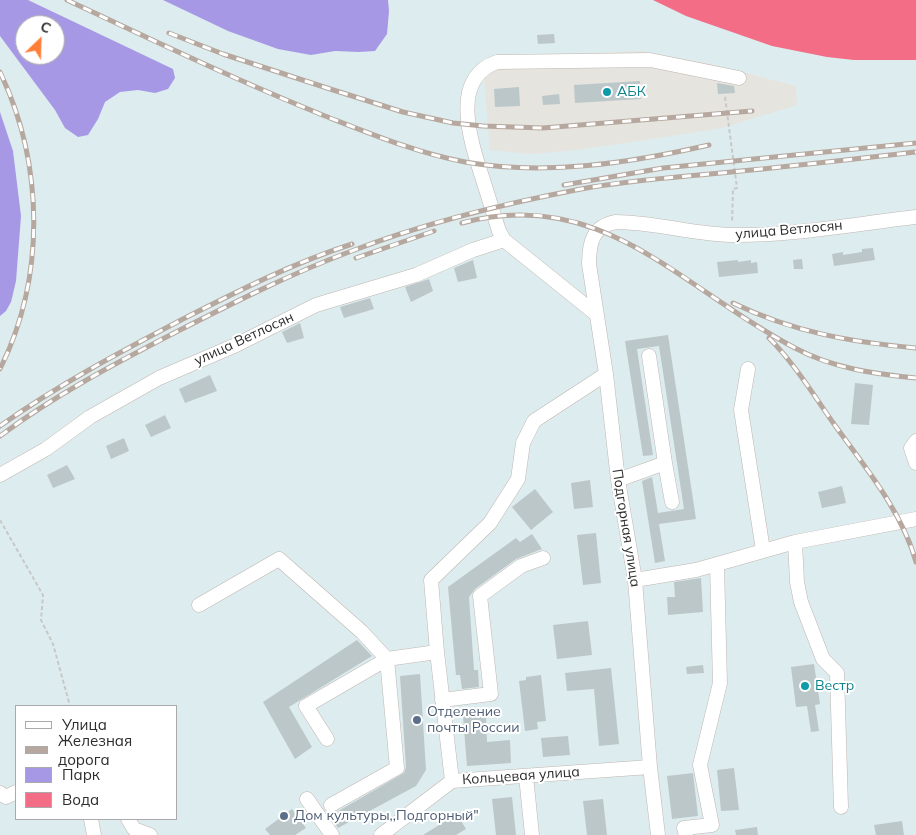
<!DOCTYPE html>
<meta charset="utf-8">
<style>
body{margin:0}
#map{position:relative;width:916px;height:835px;overflow:hidden;background:#ddecee;font-family:Mulish,sans-serif}
canvas{display:block}
.legend{position:absolute;left:15px;top:705px;width:162px;height:115px;box-sizing:border-box;background:#fff;border:1px solid #aaa;margin:0;padding:6px 9px;list-style:none;font-size:15px;color:#2b2b2b}
.legend li{display:flex;align-items:center;gap:10px;height:25px}
.legend b{width:25px;border:1px solid #aaa}
.north{position:absolute;left:15px;top:15px;width:50px;height:50px;box-sizing:border-box;background:#fff;border:1px solid #aaa;border-radius:50%;rotate:24deg;font-size:14px;font-weight:700;line-height:20px;text-align:center;color:#2b2b2b}
.north::after{content:'';display:block;margin:auto;width:18px;height:22px;background:#ff7f39;clip-path:polygon(50% 0,100% 100%,50% 72%,0 100%)}
</style>
<div id="map">
<canvas width="916" height="835"></canvas>
<ul class="legend">
<li><b style="height:6px;background:#fff"></b>Улица</li>
<li><b style="height:6px;background:#b6a89f"></b>Железная дорога</li>
<li><b style="height:14px;background:#a798e6"></b>Парк</li>
<li><b style="height:14px;background:#f36d87"></b>Вода</li>
</ul>
<div class="north">С</div>
</div>
<script>
const context = document.querySelector('canvas').getContext('2d');
context.lineJoin = 'round';
function fill(path, color) { context.fillStyle = color; context.fill(path, 'evenodd'); }
function stroke(path, color, width, dash) { context.strokeStyle = color; context.lineWidth = width; context.lineCap = dash ? 'butt' : 'round'; context.setLineDash(dash || []); context.stroke(path); }
function write(font, color, halo, rows, align = 'center') {
  context.font = font + ' Mulish,sans-serif'; context.lineWidth = 4; context.setLineDash([]); context.textBaseline = 'middle'; context.strokeStyle = halo; context.fillStyle = color; for (const [text, x, y, turn = 0] of rows) {
    context.save(); context.translate(x, y); context.rotate((+turn || 0) * Math.PI / 180); context.textAlign = isNaN(turn) ? turn : align; if (halo) context.strokeText(text, 0, 0); context.fillText(text, 0, 0); context.restore();
  }
}
const industrial = new Path2D(`
 M640,51L711,64L796,86L797,105L722,128L678,135L577,150L531,154L490,150L484,78L494,57Z`);
const green = new Path2D(`
 M0,0H28L173,69L175,78L168,89L155,93L138,90L120,92L105,102L98,119L88,135L78,137L65,128L55,110L0,36ZM25,25H55V55H25Z
 M163,0H388L389,11L387,34L375,51L359,52L335,51L311,55L278,49L228,31Z
 M0,112L13,151L21,216L16,281L11,302L6,311L0,316Z`);
const water = new Path2D(`
 M653,0H916V60H854L827,57L772,46L686,16Z`);
const building = new Path2D(`
 M554,34L555,43L538,44L537,35Z
 M640,81L641,99L575,103L574,85Z
 M717,83L734,86L735,93L718,94Z
 M519,87L520,106L495,107L494,89Z
 M559,94L560,104L543,105L542,96Z
 M873,248L875,260L834,266L832,254L843,252V255L862,252V249Z
 M802,259L803,269H794L793,260Z
 M473,260L477,278L458,282L454,268Z
 M738,260V262L751,260V263L757,262L758,273L719,277L717,262Z
 M429,279L433,291L411,302L405,287Z
 M370,298L374,309L344,318L340,307Z
 M300,323L304,338L287,343L282,332Z
 M668,335L696,519L659,524L665,561L655,563L642,481L652,477L658,513L684,509L659,346L637,349L653,455L643,456L625,341Z
 M210,375L217,391L185,403L179,389Z
 M855,383L873,385L869,425L851,424Z
 M165,415L171,428L151,437L145,425Z
 M124,438L129,451L111,459L106,446Z
 M67,465L75,479L53,488L47,475Z
 M590,480L593,507L574,509L571,483Z
 M842,486L846,503L822,508L818,492Z
 M535,489L553,512L531,530L512,507Z
 M596,533L601,583L583,585L577,535Z
 M532,534L542,549L516,559L475,589L469,597L474,670H478L479,687L462,689L460,675H456L448,587L516,538L520,542Z
 M701,578L703,612L668,615L667,597H675L674,582Z
 M588,621L592,655L557,659L553,625Z
 M357,640L372,656L289,707L312,747L295,759L263,702Z
 M814,664L820,704L815,705L819,731L811,732L807,706L796,707L791,667Z
 M703,665L704,673L687,674L686,667Z
 M611,668L619,744L599,746L594,689L567,691L565,673Z
 M420,674L426,770L416,786L338,828L328,814L335,813L404,773L406,767L400,676Z
 M541,675L546,721L537,722L538,729L525,731L519,681L526,680V677Z
 M486,715L487,742L510,740L511,763L467,766L463,716Z
 M568,736L570,755L543,757L541,738Z
 M734,768L739,810L721,811L717,770Z
 M693,773L698,816L672,819L667,776Z
 M512,797L516,835H496L492,799Z
 M603,799L607,835H587L583,801Z
 M292,809L306,828L295,835H270L265,829Z
 M457,814L466,829L456,835H423Z
 M902,821L904,835H876L874,825Z
 M757,827L758,835H736L735,830Z`);
const path = new Path2D(`
 M725,97L737,188L733,189L732,223
 M0,520L43,595L41,620L53,644L70,706`);
const minor = new Path2D(`
 M596,314L504,240L499,231C494,215 489,199 484,183C473,148 447,79 497,62L650,60L739,78
 M649,356L665,463L672,502
 M748,369L741,410L763,550
 M916,441L911,448L916,463
 M0,475L46,449L90,417L159,378L236,345L316,305L416,275L473,250L504,240
 M618,480L665,463
 M795,542L797,582L801,602L823,659L837,673L841,807
 M635,580L696,570L795,542L916,519
 M199,605L279,559L362,632L387,659L437,652
 M442,700L491,694L480,596L521,566L543,558
 M327,739L306,706L387,659L397,768L331,805
 M526,776L532,835
 M452,781L437,652L431,580L490,523L518,479L523,443L534,421L606,374
 M0,793L6,797L16,792
 M307,799L332,835
 M91,819L94,835
 M128,819L134,829L150,835
 M381,835L452,781L650,767
 M658,835L650,767L635,580L618,480L606,374L589,264C589,242 593,226 616,222C654,222 691,234 730,235C792,236 854,224 916,217
 M686,835L684,828L712,825L700,765L720,683L717,565`);
const rail = new Path2D(`
 M67,0C152,40 238,81 325,116C371,134 417,153 465,162C546,176 630,163 709,145
 M169,33L223,54L327,88L403,112L453,123L483,126L543,128L752,111
 M0,72C44,164 46,277 0,369
 M564,185L663,168L916,143
 M462,223C603,185 683,290 795,348C832,368 874,374 916,378
 M356,258L434,231
 M733,303C793,332 850,342 916,348
 M769,338C794,363 813,394 834,424C864,466 902,511 916,562
 M0,426C58,385 120,352 183,319C238,291 293,263 352,244
 M0,436C55,395 116,363 176,332C233,303 290,274 349,252C424,223 502,204 581,189C630,180 681,177 731,172C793,166 854,159 916,152`);
const markers = [
 [607,92,5,"#0f9aa8"],
 [805,686,5,"#0f9aa8"],
 [417,720,5,"#5c6f8a"],
 [284,816,5,"#5c6f8a"]
];
const cultureNames = [
 ["АБК",617,92],
 ["Вестр",815,686]
];
const streetNames = [
 ["улица Ветлосян",789,230,-5],
 ["улица Ветлосян",244,339,-25],
 ["Подгорная улица",626,528,81],
 ["Кольцевая улица",521,776,-4]
];
const serviceNames = [
 ["Отделение",427,712],
 ["почты России",427,728],
 ["Дом культуры,,Подгорный\"",294,816]
];
fill(industrial, '#e6e4de');
fill(green, '#a798e6');
fill(water, '#f36d87');
fill(building, '#bcc7c9');
stroke(minor, '#bfb6b1', 15);
stroke(path, '#c8c8c8', 2, [4, 2.5]);
stroke(minor, '#fff', 14);
stroke(rail, '#b6a89f', 5);
stroke(rail, '#fff', 3, [9]);
for (const [x, y, r, color] of markers) { const dot = new Path2D(); dot.arc(x, y, r, 0, 2 * Math.PI); context.fillStyle = color; context.fill(dot); stroke(dot, '#fff', 2); }
write('14px', '#0d838f', '#fff', cultureNames, 'left');
write('14px', '#2b2b2b', '#fff', streetNames);
write('14px', '#4e5e75', '#fff', serviceNames, 'left');
</script>
